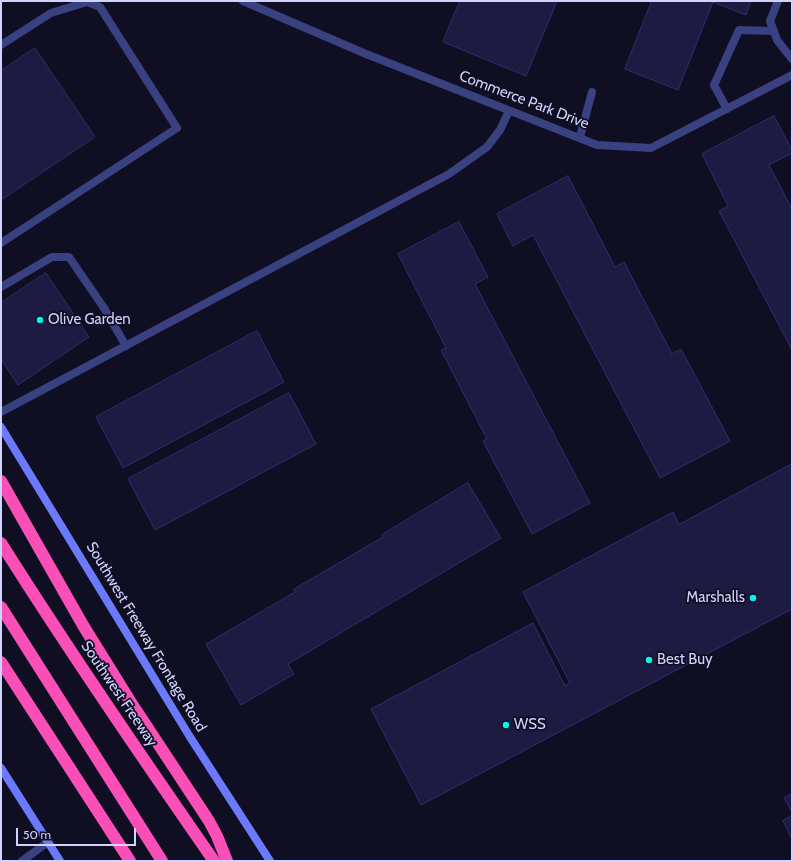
<!DOCTYPE html>
<style>
body{margin:0}
#map{position:relative;width:793px;height:862px;overflow:hidden;background:#0f0e22;font-family:Cabin,sans-serif}
canvas{display:block}
.frame{position:absolute;inset:0;border:2px solid #d1d2fe;pointer-events:none}
.scale{position:absolute;left:16px;top:828px;width:120px;height:18px;box-sizing:border-box;border:2px solid #d1d2fe;border-top:0;padding-left:5px;font-size:12px;line-height:14px;white-space:nowrap;color:#d1d2fe;-webkit-text-stroke:3px #0f0e22;paint-order:stroke}
</style>
<div id="map">
<canvas width="793" height="862"></canvas>
<div class="frame"></div>
<div class="scale">50 m</div>
</div>
<script>
const context = document.querySelector('canvas').getContext('2d');
context.lineJoin = 'round';
function fill(path, color) { context.fillStyle = color; context.fill(path, 'evenodd'); }
function stroke(path, color, width, dash) { context.strokeStyle = color; context.lineWidth = width; context.lineCap = dash ? 'butt' : 'round'; context.setLineDash(dash || []); context.stroke(path); }
function write(font, color, halo, rows, align = 'center') {
  context.font = font + ' Cabin,sans-serif'; context.lineWidth = 3.5; context.setLineDash([]); context.textBaseline = 'middle'; context.strokeStyle = halo; context.fillStyle = color; for (const [text, x, y, turn = 0] of rows) {
    context.save(); context.translate(x, y); context.rotate((+turn || 0) * Math.PI / 180); context.textAlign = isNaN(turn) ? turn : align; if (halo) context.strokeText(text, 0, 0); context.fillText(text, 0, 0); context.restore();
  }
}
const building = new Path2D(`
 M460,1H557L526,76L443,42Z
 M652,1H751L746,15L713,2L678,90L625,69Z
 M35,48L95,137L1,200V71Z
 M774,116L792,150V153L769,165L792,209V350L719,211L728,206L702,154Z
 M568,176L615,267L624,262L672,354L681,349L730,441L660,478L533,235L513,246L497,214Z
 M459,222L488,277L475,284L590,503L532,534L483,441L487,439L441,350L446,348L398,254Z
 M46,273L89,337L18,385L1,359V303Z
 M257,331L284,382L123,468L96,417Z
 M289,393L316,444L155,530L128,479Z
 M792,464V609L421,805L371,709L533,623L565,686L570,683L523,592L673,512L679,524Z
 M468,483L501,538L288,664L294,674L241,705L206,644L295,592L294,589L383,537L382,535Z
 M792,794V812L784,798Z
 M792,816V839L783,821Z`);
const lane = new Path2D(`
 M778,1L770,21L777,40L792,59
 M1,45L51,13L87,2L100,7L177,128L1,243
 M727,109L714,85L739,30L774,31
 M1,287L52,257H69L104,308L126,346
 M1,412L449,174L487,147L500,130L509,111
 M22,861L48,842`);
const street = new Path2D(`
 M243,1L366,54L597,145L651,148L792,75
 M580,137L592,92`);
const secondary = new Path2D(`
 M1,427L190,737L270,861
 M1,768L60,861`);
const highway = new Path2D(`
 M1,481L84,627L130,701L209,821L217,836L227,861
 M1,543C69,651 141,756 214,861
 M1,607L162,861
 M1,662L130,861`);
const markers = [
 [40,320,4,"#06f4ed"],
 [753,598,4,"#06f4ed"],
 [649,660,4,"#06f4ed"],
 [506,725,4,"#06f4ed"]
];
const streetNames = [
 ["Commerce Park Drive",524,100,21],
 ["Southwest Freeway Frontage Road",146,637,59],
 ["Southwest Freeway",119,694,56]
];
const poiNames = [
 ["Olive Garden",48,320],
 ["Marshalls",745,598,"right"],
 ["Best Buy",657,660],
 ["WSS",514,725]
];
fill(building, '#1e1b43');
stroke(building, '#322d6e', 1);
stroke(lane, '#3a4180', 8);
stroke(street, '#3a4180', 8);
stroke(secondary, '#6a7afb', 8);
stroke(highway, '#fb4fb8', 12);
for (const [x, y, r, color] of markers) { const dot = new Path2D(); dot.arc(x, y, r, 0, 2 * Math.PI); context.fillStyle = color; context.fill(dot); stroke(dot, '#0f0e22', 1.5); }
write('15px', '#d1d2fe', '#0f0e22', streetNames);
write('15px', '#d1d2fe', '#0f0e22', poiNames, 'left');
</script>
